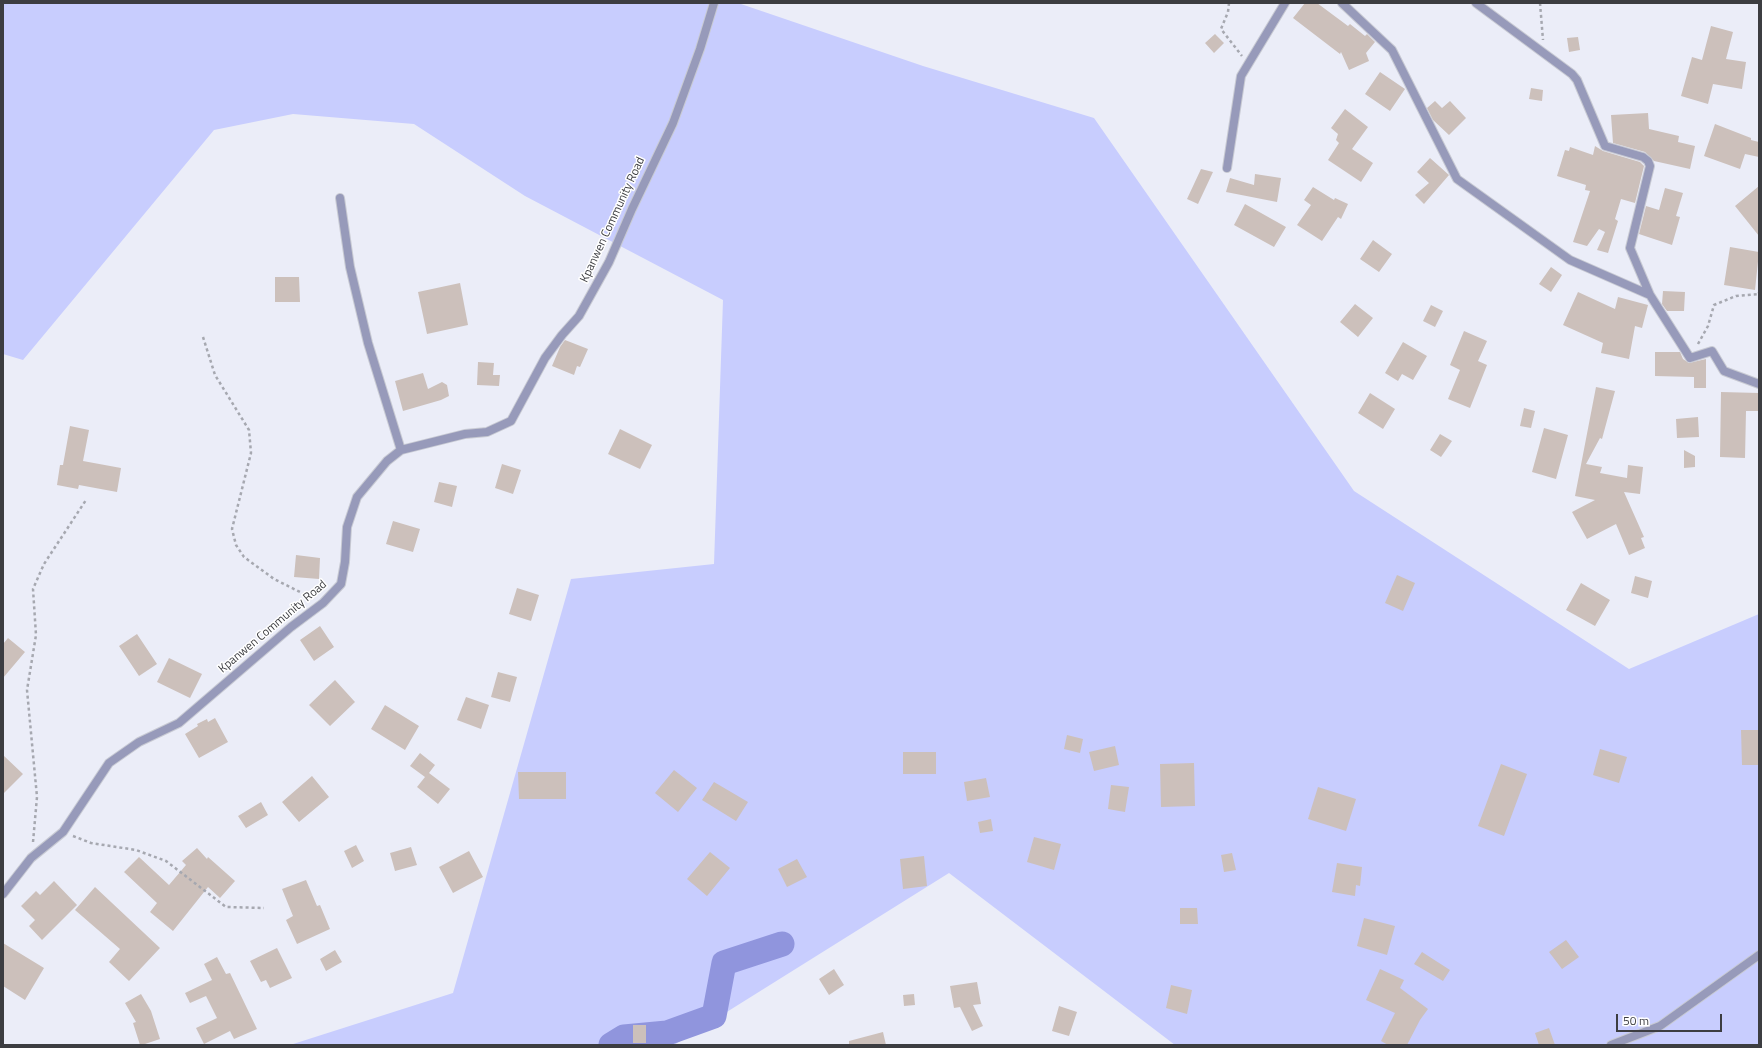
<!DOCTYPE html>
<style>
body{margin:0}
#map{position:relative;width:1762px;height:1048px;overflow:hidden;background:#ebedf8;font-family:"Titillium Web",sans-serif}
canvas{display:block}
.frame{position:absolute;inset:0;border:4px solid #3c3d41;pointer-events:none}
.scale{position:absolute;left:1616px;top:1014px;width:106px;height:18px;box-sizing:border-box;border:2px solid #3c3d41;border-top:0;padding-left:5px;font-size:12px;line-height:14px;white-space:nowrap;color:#3c3d41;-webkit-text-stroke:3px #fff;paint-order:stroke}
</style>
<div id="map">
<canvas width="1762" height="1048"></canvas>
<div class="frame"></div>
<div class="scale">50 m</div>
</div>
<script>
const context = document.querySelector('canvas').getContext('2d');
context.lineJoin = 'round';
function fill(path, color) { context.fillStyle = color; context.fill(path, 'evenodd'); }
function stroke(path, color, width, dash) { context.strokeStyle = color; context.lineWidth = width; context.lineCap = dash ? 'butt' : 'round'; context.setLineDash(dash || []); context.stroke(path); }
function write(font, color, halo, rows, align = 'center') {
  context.font = font + ' "Titillium Web",sans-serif'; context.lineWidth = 3; context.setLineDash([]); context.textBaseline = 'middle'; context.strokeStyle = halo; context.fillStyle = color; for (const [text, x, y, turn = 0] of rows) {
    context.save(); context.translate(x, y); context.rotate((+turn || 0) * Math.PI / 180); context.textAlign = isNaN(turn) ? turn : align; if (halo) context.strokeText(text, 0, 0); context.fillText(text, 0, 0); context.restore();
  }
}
const green = new Path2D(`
 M3,3H738L923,66L1094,118L1354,491L1629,669L1759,614V1045H1175L949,873L674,1045H290L453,993L571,579L714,564L723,300L525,196L414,124L293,114L214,130L23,360L3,354Z`);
const river = new Path2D(`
 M611,1045L624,1037L667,1033L714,1016L724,963L782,944`);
const building = new Path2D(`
 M1305,3H1317L1348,26L1350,24L1365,36L1367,34L1375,42L1366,53L1369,61L1349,70L1341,52L1340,54L1293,18Z
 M1711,26L1733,32L1726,59L1746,62L1742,89L1713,84L1708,104L1681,96L1692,57L1702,60Z
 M1215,34L1224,43L1214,53L1205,43Z
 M1578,37L1580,50L1569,52L1567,38Z
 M1380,72L1405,89L1390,111L1365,94Z
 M1531,88L1543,90L1542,101L1529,99Z
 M1435,101L1442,108L1450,101L1466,118L1449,135L1433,120L1427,108Z
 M1345,109L1368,127L1352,149L1373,163L1361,182L1328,160L1339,143L1336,140L1338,134L1331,128Z
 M1648,113L1649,129L1679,136L1678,142L1695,146L1690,169L1654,161L1645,152L1613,143L1611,115Z
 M1715,124L1751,138V140L1759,142V157L1745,154L1740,169L1704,156Z
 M1595,146L1603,151L1640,162L1644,166L1635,203L1621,199L1615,219L1618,221L1608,253L1597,250L1605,232L1599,229L1587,246L1573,242L1590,191L1585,190L1586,185L1557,176L1565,150L1569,151L1570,147L1593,155Z
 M1430,158L1449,175L1424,204L1415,195L1429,183L1417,172Z
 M1201,169L1213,172L1198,204L1187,199Z
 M1255,174L1281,178L1277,202L1226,192L1230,178L1254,185Z
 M1759,186V236L1735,206Z
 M1313,187L1334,200L1335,198L1348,204L1341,219L1338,217L1322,241L1297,225L1311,205L1304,200Z
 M1665,188L1683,193L1676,216L1680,217L1672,245L1639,234L1646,206L1659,210Z
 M1245,204L1286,227L1274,247L1234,225Z
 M1373,240L1392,254L1379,272L1360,259Z
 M1730,247L1759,252L1755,290L1724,285Z
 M1551,267L1562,275L1551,292L1539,284Z
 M275,277H299L300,302H275Z
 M460,283L468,325L427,334L418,292Z
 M1663,291L1685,292L1684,311H1667L1662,304Z
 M1578,292L1615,309L1618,297L1648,305L1642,328L1635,326L1629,359L1601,353L1603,343L1563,325Z
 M1355,304L1373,318L1358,337L1340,322Z
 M1431,305L1443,311L1435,327L1423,321Z
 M1464,331L1487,341L1478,361L1487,365L1470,408L1448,399L1460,370L1450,365Z
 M565,340L588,349L580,367L577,366L574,375L552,366L560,347Z
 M1403,342L1427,356L1413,380L1402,374L1398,381L1385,373Z
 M1655,352H1680L1683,359L1689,363L1706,359V388H1694V377L1655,376Z
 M478,362L494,363L493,375H500L499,386L477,385Z
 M423,373L428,389L442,382L447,385L449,396L441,400L403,411L395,381Z
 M1596,387L1615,391L1602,439L1600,438L1586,464L1602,467L1600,473L1627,478L1628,465L1643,467L1640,494L1624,492L1644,537L1641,538L1645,548L1629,555L1616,524L1587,539L1572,512L1595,500L1575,496Z
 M1721,392L1759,393V411H1746L1745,458L1720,457Z
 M1370,393L1395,409L1383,429L1358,413Z
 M1524,408L1535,411L1531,428L1520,426Z
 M1698,417L1699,437L1677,438L1676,419Z
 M70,426L89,430L83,461L121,468L117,492L79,485L78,489L57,485L60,465H63Z
 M1544,428L1568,435L1556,479L1532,472Z
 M620,429L652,445L640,469L608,454Z
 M1440,434L1452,441L1441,457L1430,450Z
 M1684,450L1695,456V467L1684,468Z
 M502,464L521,470L513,494L495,488Z
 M439,482L457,486L452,507L434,502Z
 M393,521L420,529L413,552L386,544Z
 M296,555L320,558L319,579L294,577Z
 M1397,575L1415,583L1403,611L1385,603Z
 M1635,576L1652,581L1648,598L1631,593Z
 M1581,583L1610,600L1595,626L1566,610Z
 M517,588L539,595L531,621L509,614Z
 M320,626L334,647L314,661L300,640Z
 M137,634L157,664L139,676L119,646Z
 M8,638L25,652L3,678V644Z
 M169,658L202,674L190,698L157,682Z
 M498,672L517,677L510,702L491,697Z
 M335,680L355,702L330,726L309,705Z
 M466,697L489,705L481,729L457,720Z
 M385,705L419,726L405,750L371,729Z
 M215,718L228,742L199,758L185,734L198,726L197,724L207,719L208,722Z
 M1741,730H1759V765H1742Z
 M1067,735L1083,739L1080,753L1064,749Z
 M1115,746L1119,765L1094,771L1089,752Z
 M1600,749L1627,757L1619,783L1593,775Z
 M903,752H936V774H903Z
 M420,753L435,765L429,773L450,789L438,804L417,787L425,777L410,766Z
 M3,755L23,774L3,794Z
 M1194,763L1195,806L1161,807L1160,764Z
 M1501,764L1527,774L1504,836L1478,826Z
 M674,770L697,788L678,812L655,793Z
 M518,772H566V799H519Z
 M312,776L329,797L299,822L282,802Z
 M986,778L990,797L967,801L964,782Z
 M714,782L748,802L736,821L702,800Z
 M1111,785L1129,787L1125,812L1108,809Z
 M1318,787L1356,799L1346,831L1308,819Z
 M261,802L268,815L246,828L238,816Z
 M991,819L993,831L980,833L978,822Z
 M1034,837L1061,844L1054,870L1027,862Z
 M356,845L364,861L352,868L344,851Z
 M411,847L417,865L395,871L390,853Z
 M197,848L207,859L208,857L235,881L220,898L208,887L173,931L150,912L157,903L124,872L139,857L169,885L186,865L182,861Z
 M469,851L483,877L453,893L439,867Z
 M710,852L730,868L707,896L687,879Z
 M1232,853L1236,870L1224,872L1221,855Z
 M924,856L927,886L903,889L900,859Z
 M797,859L807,877L787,887L778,869Z
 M1337,863L1362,867L1360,886L1356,885L1355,896L1332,892Z
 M306,880L317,906L320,905L330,929L297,944L286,920L293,916L282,889Z
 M54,881L77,905L42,940L29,926L35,920L21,906L36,891L40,895Z
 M95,887L160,948L129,981L109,962L120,949L75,910Z
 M1180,908H1197L1198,924H1180Z
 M1364,918L1395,926L1387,955L1357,946Z
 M1566,940L1579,957L1562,969L1549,952Z
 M3,943L44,968L25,1000L3,986Z
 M277,948L292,978L270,988L266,980L261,982L250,961Z
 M335,950L342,962L326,971L320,959Z
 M1422,952L1450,970L1443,981L1414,964Z
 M217,957L226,974L230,973L257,1029L234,1039L230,1031L204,1044L196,1028L217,1018L206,996L190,1003L185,993L212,980L204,964Z
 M834,969L844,985L829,995L819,979Z
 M1380,969L1404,980L1400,988L1428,1009L1420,1020L1407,1045H1388L1381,1041L1395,1013L1366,1000Z
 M977,982L981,1004L973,1005L983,1026L972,1031L960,1007L954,1008L950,986Z
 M1171,985L1192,990L1187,1014L1166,1008Z
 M141,994L151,1011L160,1039L142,1045H140L133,1023L136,1022L125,1003Z
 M914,994L915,1005L904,1006L903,995Z
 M1059,1006L1077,1012L1069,1036L1052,1031Z
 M633,1025H646V1043H633Z
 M1549,1028L1555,1045H1539L1535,1033Z
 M883,1032L886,1045H849V1041Z`);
const path = new Path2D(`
 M1229,3L1228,12L1221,29L1242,56
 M1540,3L1543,40
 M203,337L215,375L249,430L251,453L232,529L236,545L244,557L274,579L312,598
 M1698,344L1708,326L1714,305L1736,296L1759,294V292
 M73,836L91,843L136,850L166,861L226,907L264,908
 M33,842L37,797L27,690L36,635L33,589L44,564L86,500`);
const street = new Path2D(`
 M1342,3L1392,50L1457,179L1570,260L1650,295L1690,358L1712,351L1724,371L1759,384
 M1476,3L1572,74L1577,80L1605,146L1643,157L1648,161L1650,166L1630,248L1650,295
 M1227,168L1241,76L1285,3
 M340,198L350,267L368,343L401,450
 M3,894L31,858L63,832L109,763L139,742L179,723L291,627L323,603L341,584L345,562L347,527L357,497L387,461L401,450L465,434L487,432L511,421L545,358L562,335L579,316L609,262L632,209L673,123L700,49L714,3
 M1611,1045L1660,1026L1759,955`);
const streetNames = [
 ["Kpanwen Community Road",613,220,-65],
 ["Kpanwen Community Road",273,627,-40]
];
fill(green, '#c8cdfe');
stroke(river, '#9095dd', 25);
fill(building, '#ccc0bb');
stroke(street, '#c8cad3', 10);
stroke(path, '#a6a8b0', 2.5, [3, 3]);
stroke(street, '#979aba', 8);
write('12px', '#3c3d41', '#fff', streetNames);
</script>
